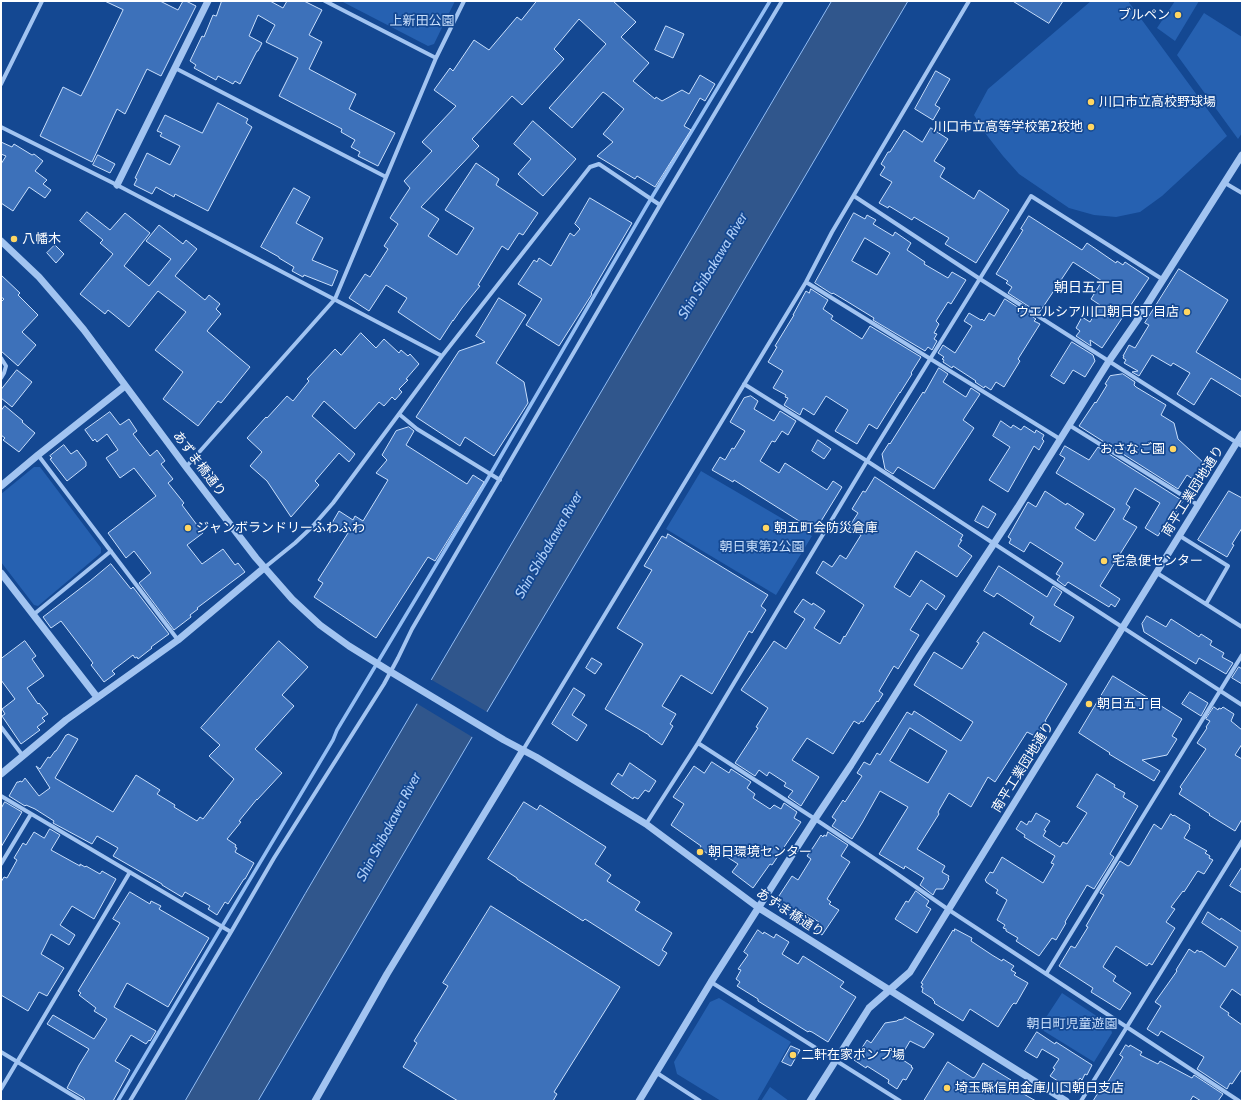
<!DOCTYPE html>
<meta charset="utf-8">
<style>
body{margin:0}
#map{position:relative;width:1243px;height:1102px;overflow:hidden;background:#144892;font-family:Cabin,sans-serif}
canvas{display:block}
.frame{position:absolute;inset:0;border:2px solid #fff;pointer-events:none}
</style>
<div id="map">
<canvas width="1243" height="1102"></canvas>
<div class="frame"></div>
</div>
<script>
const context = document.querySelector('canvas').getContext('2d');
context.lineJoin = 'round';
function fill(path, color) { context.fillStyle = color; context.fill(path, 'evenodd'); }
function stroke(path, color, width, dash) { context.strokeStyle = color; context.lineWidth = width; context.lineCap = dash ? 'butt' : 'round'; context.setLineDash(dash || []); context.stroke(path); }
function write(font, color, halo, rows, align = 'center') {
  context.font = font + ' Cabin,"Noto Sans JP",sans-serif'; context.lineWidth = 3.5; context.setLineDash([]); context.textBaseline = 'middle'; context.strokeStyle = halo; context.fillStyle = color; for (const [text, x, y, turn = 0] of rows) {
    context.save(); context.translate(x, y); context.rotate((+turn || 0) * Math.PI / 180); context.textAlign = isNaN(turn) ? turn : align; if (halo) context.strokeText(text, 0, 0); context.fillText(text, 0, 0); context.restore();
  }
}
const green = new Path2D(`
 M341,1H455L434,44L428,46Z
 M1091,1H1128L1227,136L1162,196L1140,212L1116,217L1094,215L1069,208L1019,174L1003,156L985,133L974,115L988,89Z
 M1175,1H1199L1175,41L1157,28Z
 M1204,13L1242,37V133L1238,139L1177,55Z
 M34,467H40L101,548V553L38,606L34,605L1,562V494Z
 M701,471L812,536L776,595L666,529Z
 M1062,993L1110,1025L1112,1033L1094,1062L1039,1028Z
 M719,998L791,1042L757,1101H721L677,1074L674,1062L710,1002Z
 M770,1087L789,1101H761Z`);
const water = new Path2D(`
 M832,1H908L674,399L488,710L258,1101H185L305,894Z`);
const pier = new Path2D(`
 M430,679L489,713L474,738L416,703Z`);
const stream = new Path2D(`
 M118,1101L333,740L337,730L487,480L646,207L770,1`);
const building = new Path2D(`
 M105,1H160L178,10L183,1H186L196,6L161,76L147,69L125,114L117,109L92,162L40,136L63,87L81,96L92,74L123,10Z
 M222,1H270L283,8L287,1H304L322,10L309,35L322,42L309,69L356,94L349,109L395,133L378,166L358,156L360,152L351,147L355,140L341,132L342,129L279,96L298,58L266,42L275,25L258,15L249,36L262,43L258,51H257L240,84L235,81L233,84L218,76L216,80L194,68L196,65L190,61L202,36L204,37L213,15L216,16Z
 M537,1H613L636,22L621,37L649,63L633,81L655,99L656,97L662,101L682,90L689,94L700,75L715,84L705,101L700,98L684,126L691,130L655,187L637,176L635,179L597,156L613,142L603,134L624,109L606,94L603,92L572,128L549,108L606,44L579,19L554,49L564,59L522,105L512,96L472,139L479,146L421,207L439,219L428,236L457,255L474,228L445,210L476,163L499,179L496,185L538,213L523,235L519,233L508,250L502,246L478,285L480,286L462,308L453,321V320L440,340L398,312L407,298L386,285L369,311L349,298L365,274L370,277L388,249L384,246L398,224L390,218L410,188L404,181L432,151L422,142L456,106L434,90L450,68L453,71L474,40L489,50L517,17L521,20Z
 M1013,1H1063L1049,23Z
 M666,26L684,34L673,58L655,50Z
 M936,71L950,79L935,105L940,108L933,120L915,109Z
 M218,103L248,119L246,123L252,127L208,211L175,194L174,197L156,187L152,194L134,185L137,179L135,178L147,153L170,165L180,146L160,136L162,133L157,131L165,115L202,133Z
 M533,121L576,159L543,196L518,174L531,159L514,144Z
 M931,128L948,139L934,161L945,168L940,177L974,199L979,190L1009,210L976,263L945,244L949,238L914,217L912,220L889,206L888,208L879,203L892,182L880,175L885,167L881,164L888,152H890L904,130L922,142Z
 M1,142L12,147L14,144L32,155L34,154L43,161L35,171L47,180L43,184L51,190L45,198L29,187L13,211L1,203V164L6,156L1,154Z
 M98,155L115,164L110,173L93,165Z
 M294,188L310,197L296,223L323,238L312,260L338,271L332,286L304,275L303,277L292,271L294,267L279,258V257L261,247Z
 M590,198L632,223L591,293L592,294L559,346L526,325L542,299L518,284L534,260L537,262L539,258L551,266L570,233L574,236L580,229L575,224Z
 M87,212L110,230L125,213L150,233L124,266L149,286L171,259L146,241L159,225L183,244L186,240L197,249L175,276L205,300L209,295L220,304L216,309L221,314L207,331L250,367L221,403L218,401L198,426L163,399L183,372L155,350L186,312L158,291L129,327L108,310L105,314L80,294L113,254L100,243L103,240L80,221Z
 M854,213L865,219L867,215L876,220L873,224L893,236L895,232L911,243L907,250L925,262L924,264L948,278L952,272L966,280L951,304L948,302L936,321L939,324L934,333L937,334L934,339L937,341L932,350L928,347L925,351L873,320L874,318L848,302L833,293L832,294L815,283ZM865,238L890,253L877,275L852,261Z
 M1029,216L1082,250L1087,243L1116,263L1117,261L1123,265L1125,262L1149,278L1102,348L1090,340L1091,346L1076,336L1080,331L1076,328L1082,317L1090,322L1100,305L1091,299L1102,281L1073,262L1039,313L1008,293L1012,287L1006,283L1008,281L996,274L1023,230L1021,229Z
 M55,245L64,254L56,263L47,253Z
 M1179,269L1228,300L1196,352L1242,380V397L1211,378L1194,405L1177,394L1190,373L1173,363L1171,366L1152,355L1139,376L1132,372L1138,371L1124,363L1126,360L1123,358L1124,356H1123L1129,345L1135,348L1149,325L1145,323Z
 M1,275L20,293L18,295L38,315L22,332L36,345L18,366L1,351V302L4,299L1,297Z
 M811,289L828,300L823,309L833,316L831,319L862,339L870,326L921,357L911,373L912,374L900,393V392L877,429L869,424L857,444L835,431L848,410L826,396L814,415L803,408L800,415L784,405L788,398L785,397L786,395L773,388L783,371L768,362L777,347L775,346L794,315H793L806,291L809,293Z
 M499,298L526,315L496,363L524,382L528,403L494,456L465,437L460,446L416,417L459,351L485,342L476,336Z
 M1005,299L1036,319L1034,321L1040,324L1018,359L1020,361L1004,387L996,382L991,390L985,386L984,388L975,382L976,381L953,366L952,368L943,362L944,360L942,359L944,357L938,353L943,345L955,353L972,326L964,321L969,313L981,320L982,319L984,321L989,313L994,316Z
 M361,333L376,348L384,339L399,353L401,350L408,356L410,354L419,364L406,379L408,380L399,389L402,392L395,400L392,397L384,406L379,402L355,429L324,401L312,416L355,454L349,462L339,453L315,481L319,485L291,517L267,481L250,466L262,452L247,438L266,417L267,418L287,396L293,401L309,381L307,379L335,349L341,355Z
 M1072,342L1093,355L1095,361L1085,377L1073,370L1064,384L1051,376Z
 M939,368L948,374L943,382L964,396L966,397L971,388L980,394L963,420L974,428L934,489L898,467L893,474L885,469L882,454L889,443L890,444L923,392L924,393Z
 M17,370L32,382L12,407L1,398V390Z
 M1123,374L1135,382L1134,385L1136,387L1166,405L1161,415L1174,423L1178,439L1205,464L1194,480L1187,475L1178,489L1079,426L1095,402L1096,403L1107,385L1105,384L1110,376Z
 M751,396L758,401L754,409L774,421L780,411L796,421L788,435L782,431L775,442L772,441L760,461L779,473L785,463L827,490L833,481L842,487L815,531L734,480L733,482L712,470L720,457L725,460L732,448L734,449L745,431L730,422L744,398Z
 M5,406L23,421L22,422L35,433L19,452L3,440L5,438L1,435V411Z
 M110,412L120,425L129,419L137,431L133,434L150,456L157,450L165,461L161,464L173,479L168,483L184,503L182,505L203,533L187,545L202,564L223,549L235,565L238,563L245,572L197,608L198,609L190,615L191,617L174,630L139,583L151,573L134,551L126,558L108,533L156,496L134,468L120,478L106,458L118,450L107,434L97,442L95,439L93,441L85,430Z
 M1001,421L1011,428L1013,425L1021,430L1024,426L1035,433L1036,430L1044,435L1042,439L1044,441L1039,450L1034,446L1008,492L989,480L1010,447L993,436Z
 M409,427L414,431L406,445L467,484L473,475L484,482L435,561L428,557L376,638L314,597L323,583L318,580L348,533L332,523L339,511L353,520L355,516L363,521L388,480L376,473L387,460L382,455L396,431Z
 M818,440L831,449L824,459L812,451Z
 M64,445L71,454L77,450L86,462V466L67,481L50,459L52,458L50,456Z
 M1065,446L1089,460L1098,447L1183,501L1175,513L1173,511L1158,536L1145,528L1160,503L1135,488L1126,504L1130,507L1123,519L1137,527L1100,586L1120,599L1115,607L1111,604L1109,607L1068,582L1065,586L1057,580L1060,576L1056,574L1063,563L1030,542L1024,552L1009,543L1011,539L1008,537L1028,502L1036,507L1045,491L1066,505L1067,503L1084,514L1075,528L1095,541L1115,509L1056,473L1065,458L1060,455Z
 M875,477L963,535L960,540H962L958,546L972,556L957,577L916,551L894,587L910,597L921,580L945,596L936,610L927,603L910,630L919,635L898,669L894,666L879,691L883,694L878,702L877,701L863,722L861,721L859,724L854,721L833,754L807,738L792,760L819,777L801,806L788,797L793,791L784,786L786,783L769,772L767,776L759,770L755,776L735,763L758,728L756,727L768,708L741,690L774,641L786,649L805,619L794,612L803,599L812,605L813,603L825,611L814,628L840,644L844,636L845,637L864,605L816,573L823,561L832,567L840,555L846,559L861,535L849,527L858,513L852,509L863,491L865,492Z
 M1229,491L1242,498V528L1232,544L1234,545L1227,557L1198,540Z
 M983,506L996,514L988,528L975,521Z
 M668,534L768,595L761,606L766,610L752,633L749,631L712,694L681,675L662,706L676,714L670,724L673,726L662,745L649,736V735L605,709L643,644L617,628L652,570L644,566L662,536L666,538Z
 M111,564L131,589L133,587L169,634L151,647L152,648L138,659L137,657L135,658L133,655L112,671L115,674L104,682L91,665L93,663L61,621L51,628L43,617L90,581Z
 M999,566L1047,597L1053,586L1062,592L1054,605L1074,617L1060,642L1030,624L1034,617L997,593L994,597L984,591Z
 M1147,616L1166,627L1171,619L1199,637L1201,634L1212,641L1210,645L1224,653L1222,657L1233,663L1226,674L1199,658L1196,664L1144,632L1142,624Z
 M984,632L1067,684L1045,721H1046L1037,737L1027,732L995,782L988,777L971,807L949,793L938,812L939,814L917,849L945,866L942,872L949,876L948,878L949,879L943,889H936L933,895L920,885L924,878L905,866L904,869L879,854L908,807L880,791L862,823L852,839L832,826L836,820L832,817L843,800L845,802L862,776L857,773L864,762L870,765L877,753L880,755L907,712L912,715L914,711L961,741L973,722L914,685L934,652L962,669L979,643L977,642ZM910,728L947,751L928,783L890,761Z
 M25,641L36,656L32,659L44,676L27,688L38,704L39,703L48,714L42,718L45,721L37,727L40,730L21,744L2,716L5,714L2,709L15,699L1,680V659Z
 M279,641L308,667L282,695L294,706L255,749L282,773L257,800V799L239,821L241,822L227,839L236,845L235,847L237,848L235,852L254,863L245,879H244L228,904L225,902L217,915L208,909L210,906L185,892L182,897L162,885V884L113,856L118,848L97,836L92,844L53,823L54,821L35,809L26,805L25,806L9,796L17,782H19L20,781L22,782L25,778L39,796L50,788L36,766L40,769L48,757L50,758L55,751H56L66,735H67L68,734L78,739L55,778L113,812L136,775L160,790L157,794L175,805L174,807L197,821L200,817L203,819L234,779L209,756L220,745L201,728Z
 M592,658L602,664L595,674L586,668Z
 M1239,667L1242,669V684L1232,678Z
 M1113,676L1182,719L1172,736L1177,739L1167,755L1142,760L1160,771L1154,781L1109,754L1110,753L1079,733Z
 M574,688L585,695L572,715L587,725L577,741L552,724Z
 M1190,692L1208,703L1201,716L1182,704Z
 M1214,707L1218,710L1219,708L1221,709L1223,707L1234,714L1231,721L1242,730V744L1235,755L1242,759V819L1235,831L1209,815L1210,814L1179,794L1182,789L1180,787L1206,749L1197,743L1207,728L1206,727L1210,721L1206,719Z
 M712,762L729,773L731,769L751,782L747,788L755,794L753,798L770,809L774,805L781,809L784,803L797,812L794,818L801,822L772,865L770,864L753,888L732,872L738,864L721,853L716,860L700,848L701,846L671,825L684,804L673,797L694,766L704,773Z
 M630,763L656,781L649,792L645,790L638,799L634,797L633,799L611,784L618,773L622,776Z
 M1097,774L1115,785L1114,787L1125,793L1123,797L1138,806L1110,854L1114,857L1094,889L1087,885L1065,922L1066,923L1056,940L1052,938L1039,956L1016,941L1018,938L1006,931V929L1003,928L1005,925L997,920L1007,900L996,893L998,890L986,882V881L985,880L990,872L993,873L1002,857L1043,883L1054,864L1051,863L1055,856L1024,837L1025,835L1016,829L1021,821L1027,825L1029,821L1031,822L1036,813L1050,821L1044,830L1046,831L1043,836L1060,847L1063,842L1067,844L1087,813L1077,807Z
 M5,802L22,812L1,847V809Z
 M524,802L537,810L540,805L606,847L595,864L611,875L607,881L640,902L635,910L672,933L662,950L667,953L659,966L585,919L583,921L517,879V878L488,859Z
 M1171,814L1173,816L1174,815L1190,825L1189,827L1190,828L1184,838L1207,851L1205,853L1210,856L1209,858L1213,860L1204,874L1198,871L1197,872L1184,892L1183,891L1171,907L1175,909L1166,922L1175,928L1152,965L1149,963L1147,966L1116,946L1104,965L1103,967L1116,976L1113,981L1131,993L1120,1010L1091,992L1093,988L1059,966L1071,946L1075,948L1088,927L1086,926L1104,895L1100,893L1120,861L1128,866L1130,865L1154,824L1161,829Z
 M50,829L60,835L51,850L80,866V864L85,867L86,866L100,874L102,871L116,879L94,919L72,906L60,925L75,935L69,945L51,934L41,954L64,968L47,996L39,992L28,1011L1,995V882L4,877L7,878L17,860L14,858L23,843L26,845L34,832L44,838Z
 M828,832L848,845L841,856L850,862L827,899L831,902L829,904L839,910L822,935L814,930L819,922L800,910L795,919L778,907L780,905L775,902L792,876L798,880L811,859L807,856L814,846L821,835L823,837L824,835L826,836Z
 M1242,867V893L1230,886Z
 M916,891L929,901L926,906L931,909L917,933L895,919L906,901L908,902Z
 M130,892L150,904L151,901L161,906L159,909L209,938L168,1007L127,983L114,1007L156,1031L150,1041L149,1040L146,1044L131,1035L115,1061L130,1070L113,1101H85L84,1098L67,1088L79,1065L89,1049L47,1024L53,1015L94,1039L107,1019L94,1011L96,1008L79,995L81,993L78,991L120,923L113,919Z
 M491,906L620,987L554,1092L557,1094L553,1101H458L403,1067L417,1043L414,1041L448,986L443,983Z
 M1208,912L1220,920L1221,918L1242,932V996L1232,989L1220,1007L1229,1013L1228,1015L1242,1025V1069L1232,1084L1230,1083L1227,1089L1197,1069L1204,1057L1161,1031L1158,1036L1147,1029L1161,1006L1155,1002L1177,971L1176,970L1189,949L1195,953L1197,950L1200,952L1201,951L1225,967L1238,947L1202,923Z
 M955,929L972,938L971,941L992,955L1002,961L1003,959L1014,966L1011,970L1016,973L1014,975L1028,983L1016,1004L1014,1003L1012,1005L998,1027L970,1009L963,1021L934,1003L935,1002L933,1000V999L922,992L923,988L921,987L923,984L921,983L953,930L954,931Z
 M758,930L763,934L764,932L774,938L776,934L789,942L782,954L798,964L803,956L844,982L840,987L856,997L828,1042L812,1032L809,1031L808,1032L758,1001V999L737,986L740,982L736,979L741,970L738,969L748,955L744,952Z
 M905,1017L934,1034L924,1048L910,1041L900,1058L912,1066L911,1067L913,1068L906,1080L903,1079L897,1089L888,1083L889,1080L867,1066L866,1068L854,1060L867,1040L871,1043L885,1023L897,1021L898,1020L903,1019Z
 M1037,1032L1055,1044L1056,1042L1092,1065L1087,1075L1085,1074L1082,1080L1080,1078L1072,1090L1050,1076L1055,1069L1053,1068L1059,1059L1042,1049L1037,1058L1025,1051Z
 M1126,1045L1129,1047L1130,1045L1142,1052L1140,1055L1158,1064L1160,1061L1192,1078L1194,1075L1223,1094L1218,1101H1201L1193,1096L1190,1101H1093L1104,1083L1106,1085L1123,1057L1120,1055Z
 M791,1046L800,1050L791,1066L782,1062Z
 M948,1062L973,1078L975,1077L983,1063L1011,1080L1009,1082L1021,1090L1020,1092L1036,1101H924Z`);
const minor = new Path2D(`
 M325,1L436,58
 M175,68L386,177
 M1,84L42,1
 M1,127L117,185L442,356
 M1225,183L1242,193
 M854,196L980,279L1242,446
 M806,282L1060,439
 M1,358L6,366L4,373L1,378
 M744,384L867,461L1242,705
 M399,414L417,429L500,480
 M1069,425L1198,505
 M38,455L178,640
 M186,467L335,299L436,58L464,1
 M1180,536L1228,566L1206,604
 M264,568L295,543L312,527L333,503L442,356L590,167L599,164L660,205
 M1157,573L1242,627
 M33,615L111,551
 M1,727L23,756
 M698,743L815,819L887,867L949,910L1239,1101
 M523,750L806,282L832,232L969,1
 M1,796L231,932
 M646,824L698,743L867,461L1031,196L1162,279
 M1,864L31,814
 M1046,974L1242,655
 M711,982L900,1101
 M1,1052L82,1101
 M657,1073L700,1101
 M1,1089L130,872
 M130,1101L231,932L274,858L384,684L398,658L412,629L660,205L782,1
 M1081,1101L1242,841`);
const tertiary = new Path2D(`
 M117,185L208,1
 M1,241L39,277L64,306L84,330L186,467L256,558L292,599L320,625L349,646L391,672L504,740L536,757L646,824L759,908L1066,1101
 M1,486L38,455L125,386
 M1,573L97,697
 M1,774L66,720L178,640L264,568
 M315,1101L387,974L523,750
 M639,1101L711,982L815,819L851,765L919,657L1018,507L1109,361L1136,322L1242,155
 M810,1101L869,1008L910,972L1242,434`);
const markers = [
 [1178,15,4,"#ffd662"],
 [1091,102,4,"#ffd662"],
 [1091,127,4,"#ffd662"],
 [14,239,4,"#ffd662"],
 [1187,312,4,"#ffd662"],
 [1173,449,4,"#ffd662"],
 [188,528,4,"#ffd662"],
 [766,528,4,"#ffd662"],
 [1104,561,4,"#ffd662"],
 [1089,704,4,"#ffd662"],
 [700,852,4,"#ffd662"],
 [793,1055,4,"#ffd662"],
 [947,1088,4,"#ffd662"]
];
const poiNames = [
 ["ブルペン",1170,15,"right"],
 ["川口市立高校野球場",1099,102],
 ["川口市立高等学校第2校地",1083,127,"right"],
 ["八幡木",22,239],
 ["ウエルシア川口朝日5丁目店",1179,312,"right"],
 ["おさなご園",1165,449,"right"],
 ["ジャンボランドリーふわふわ",196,528],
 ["朝五町会防災倉庫",774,528],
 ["宅急便センター",1112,561],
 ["朝日五丁目",1097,704],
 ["朝日環境センター",708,852],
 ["二軒在家ポンプ場",801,1055],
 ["埼玉縣信用金庫川口朝日支店",955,1088]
];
const parkNames = [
 ["上新田公園",422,21],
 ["朝日東第2公園",762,547],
 ["朝日町児童遊園",1072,1024]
];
const streetNames = [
 ["あずま橋通り",199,464,53],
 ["南平工業団地通り",1193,491,-58],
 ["南平工業団地通り",1023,767,-58],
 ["あずま橋通り",790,913,33]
];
const waterNames = [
 ["Shin Shibakawa River",713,266,-59],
 ["Shin Shibakawa River",549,545,-60],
 ["Shin Shibakawa River",389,827,-62]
];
const neighbourhoodNames = [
 ["朝日五丁目",1089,288]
];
fill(green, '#2661b1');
fill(water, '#30568c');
stroke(water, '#94bef4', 1);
fill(pier, '#144892');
stroke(stream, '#94bef4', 3.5);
fill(building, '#3d71ba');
stroke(building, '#c9dffc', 1);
stroke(minor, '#a2c4f1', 4);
stroke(tertiary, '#a2c4f1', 7);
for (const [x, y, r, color] of markers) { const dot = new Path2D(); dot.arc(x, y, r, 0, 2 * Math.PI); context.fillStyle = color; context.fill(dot); stroke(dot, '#144892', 1.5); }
write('13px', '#fff', '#144892', poiNames, 'left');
write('13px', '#c9dffc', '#144892', parkNames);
write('13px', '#fff', '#144892', streetNames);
write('italic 14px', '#aecef8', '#144892', waterNames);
write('14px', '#fff', '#144892', neighbourhoodNames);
</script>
